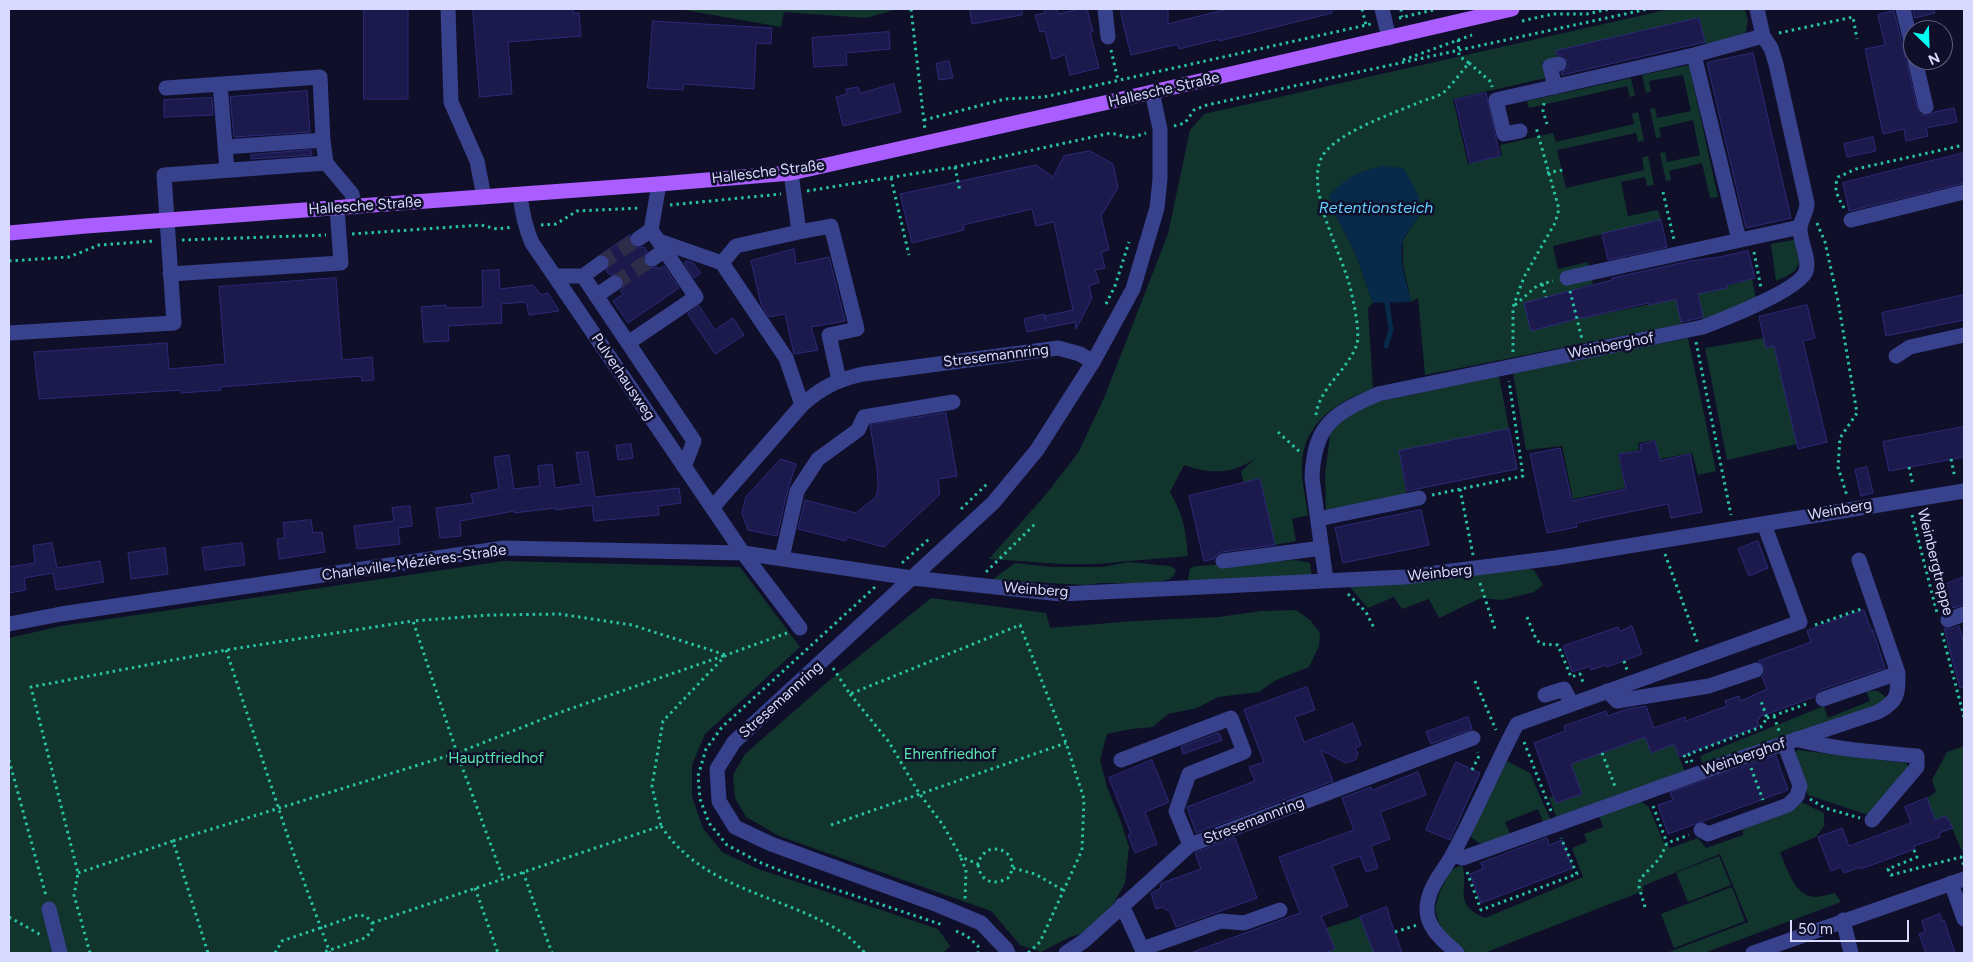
<!DOCTYPE html>
<meta charset="utf-8">
<style>
body{margin:0}
#map{position:relative;width:1973px;height:962px;overflow:hidden;background:#0f0f2a;font-family:Figtree,sans-serif}
canvas{display:block}
.frame{position:absolute;inset:0;border:10px solid #d7d9ff;pointer-events:none}
.north{position:absolute;left:1903px;top:20px;width:50px;height:50px;box-sizing:border-box;background:#0f0f2a;border:1px solid #5f607f;border-radius:50%;rotate:156deg;font-size:14px;font-weight:700;line-height:20px;text-align:center;color:#d7d9ff}
.north::after{content:'';display:block;margin:auto;width:18px;height:22px;background:#03fff1;clip-path:polygon(50% 0,100% 100%,50% 72%,0 100%)}
.scale{position:absolute;left:1790px;top:920px;width:119px;height:22px;box-sizing:border-box;border:2px solid #d7d9ff;border-top:0;padding-left:6px;font-size:15px;line-height:18px;white-space:nowrap;color:#d7d9ff;-webkit-text-stroke:4px #0f0f2a;paint-order:stroke}
</style>
<div id="map">
<canvas width="1973" height="962"></canvas>
<div class="frame"></div>
<div class="north">N</div>
<div class="scale">50 m</div>
</div>
<script>
const context = document.querySelector('canvas').getContext('2d');
context.lineJoin = 'round';
function fill(path, color) { context.fillStyle = color; context.fill(path, 'evenodd'); }
function stroke(path, color, width, dash) { context.strokeStyle = color; context.lineWidth = width; context.lineCap = dash ? 'butt' : 'round'; context.setLineDash(dash || []); context.stroke(path); }
function write(font, color, halo, rows, align = 'center') {
  context.font = font + ' Figtree,sans-serif'; context.lineWidth = 5; context.setLineDash([]); context.textBaseline = 'middle'; context.strokeStyle = halo; context.fillStyle = color; for (const [text, x, y, turn = 0] of rows) {
    context.save(); context.translate(x, y); context.rotate((+turn || 0) * Math.PI / 180); context.textAlign = isNaN(turn) ? turn : align; if (halo) context.strokeText(text, 0, 0); context.fillText(text, 0, 0); context.restore();
  }
}
const green = new Path2D(`
 M679,9H897L866,18L784,12L781,27Z
 M1670,9H1745L1748,21L1745,35L1705,44L1699,18L1556,51L1558,59L1542,63L1546,78L1453,99L1468,164L1502,156L1500,145L1553,133L1556,142L1634,124L1632,114L1638,112L1644,141L1638,142L1636,133L1557,150L1566,188L1644,170L1642,157L1648,156L1654,185L1647,186L1645,177L1621,182L1628,216L1658,210L1661,220L1553,246L1558,269L1588,262L1593,284L1575,289L1583,318L1676,299L1682,324L1425,375L1418,298L1411,302L1403,264V240L1418,217L1334,212L1355,253L1373,303L1368,308L1373,389C1337,401 1303,423 1302,465C1301,481 1306,499 1308,515L1292,519L1296,541L1275,545L1260,479L1244,483L1241,472L1254,459C1232,475 1209,474 1184,465L1170,492C1183,515 1186,530 1188,556C1161,558 1134,561 1108,563C1069,567 1028,561 989,559L1047,493L1078,453L1104,398L1168,234L1190,130L1204,114Z
 M1689,65L1718,197L1710,198L1702,163L1669,171L1671,180L1666,181L1660,153L1665,152L1667,162L1700,155L1693,120L1659,128L1661,137L1656,138L1650,109L1655,108L1657,118L1691,111L1683,75L1649,81L1651,92L1646,93L1642,75Z
 M1631,78L1635,96L1630,97L1627,86L1529,108L1527,101Z
 M1798,239C1801,266 1802,270 1776,281L1771,244Z
 M1752,279L1756,299L1703,319L1698,294Z
 M1688,338L1716,471L1698,475L1692,453L1660,459L1655,440L1638,443L1639,450L1618,454L1625,488L1573,499L1562,446L1526,450L1513,373Z
 M1764,338L1766,348L1774,346L1797,444L1727,460L1705,348Z
 M1499,376L1509,429L1399,451L1407,498L1326,511L1325,474L1331,429L1350,413L1371,403Z
 M1296,560L1310,563L1312,578L1188,580L1190,568L1197,566Z
 M504,561L740,567L800,647L705,734L692,765V797L703,828L722,852L758,869L938,929L950,946L943,953H9V638L61,626Z
 M1129,562L1170,566L1176,570L1174,575L1170,579L1157,582L1141,583H1101L1086,585L992,580L1015,563L1052,567H1102Z
 M1521,567L1534,570L1543,585L1534,592L1502,600L1481,598L1439,618L1429,599L1402,609L1394,597L1368,608L1349,586Z
 M931,598L1046,613L1050,628L1134,621L1218,617L1262,611L1296,610L1310,620L1320,633L1319,646L1309,667L1276,680L1259,692L1218,697L1197,708L1168,714L1153,727L1131,729L1107,734L1100,760L1107,787L1120,819L1129,847L1125,883L1111,908L1081,934L1070,937L1041,952L1020,945L991,911L779,836L746,817L735,798L733,775L745,754L831,679Z
 M1866,691H1878L1887,698L1884,703L1703,766L1700,756L1824,706L1828,718L1870,701Z
 M1645,737L1651,753L1674,744L1685,772L1557,819L1549,798L1553,796L1557,803L1582,794L1571,764Z
 M1964,746V853C1956,842 1954,828 1946,817L1935,820L1927,798L1936,792L1932,780L1947,752Z
 M1797,750L1906,763L1909,768L1872,813L1865,814L1808,795L1794,755Z
 M1507,761L1530,773L1551,821L1544,824L1538,809L1505,822L1511,836C1495,842 1485,850 1471,837L1472,826Z
 M1637,799L1649,807L1663,841L1670,848L1698,838L1706,848L1743,835L1742,826L1799,801L1824,813V826L1816,837L1780,852C1787,868 1794,896 1815,897C1821,897 1829,894 1835,893L1841,902L1704,953H1670L1669,952L1748,922L1720,854L1643,886V891L1484,953H1467L1445,933L1439,923L1435,909L1440,891L1451,870L1462,865C1470,888 1451,904 1485,918L1583,877L1572,848L1587,842L1584,834L1603,827L1598,813Z
 M1719,856L1731,885L1688,902L1676,873Z
 M1732,887L1745,921L1674,948L1661,914Z
 M1360,917L1374,953H1326L1335,949L1326,928Z`);
const water = new Path2D(`
 M1384,166L1403,168C1412,184 1428,202 1416,221C1412,226 1405,234 1403,240C1398,258 1407,284 1411,302L1373,303L1355,253L1334,212L1329,196C1344,178 1361,170 1384,166Z`);
const stream = new Path2D(`
 M1386,346L1391,330L1387,303`);
const building = new Path2D(`
 M364,9H408V99H364Z
 M473,9H573V13H579L581,36L508,42L512,94L480,97Z
 M980,9H1022V15L972,24L970,10Z
 M1044,9H1057L1058,14L1079,9H1087L1093,32H1090L1099,68L1070,75L1065,55L1052,59L1045,31L1040,32L1035,15L1045,13Z
 M1121,9H1168V24L1227,9H1332V13L1219,41V39L1179,49L1178,45H1174L1131,55L1122,19Z
 M1913,9H1934L1935,13L1915,18Z
 M1894,11L1919,114L1928,116L1934,112L1954,108L1957,122L1926,128L1928,136L1906,141L1904,129L1883,134L1865,49L1885,45L1878,15Z
 M1699,18L1705,42L1562,75L1561,73L1568,67V62L1562,55H1557L1556,51Z
 M653,21L772,28L771,44L756,43L754,89L684,84L683,90L648,88Z
 M889,32L890,49L846,53L847,65L814,67L812,38Z
 M1753,53L1791,218L1746,228L1707,63Z
 M949,61L953,78L939,80L936,64Z
 M894,84L901,112L843,126L836,97L847,94L846,89L858,87L860,93Z
 M307,91L310,132L234,137L230,97Z
 M1486,93L1500,156L1470,163L1455,100Z
 M212,98L213,115L164,117V100Z
 M1873,137L1876,151L1847,157L1844,144Z
 M311,150L312,155L251,159V155Z
 M1090,151L1113,164L1118,188L1101,216L1109,250L1101,252L1105,268L1095,270L1099,282L1089,286L1092,298L1076,329L1075,322L1027,332L1024,319L1044,314L1046,322L1045,316L1073,310L1054,222L1036,226L1032,209L963,225L964,230L912,243L900,194L1036,165L1053,177L1064,156Z
 M1964,153V183L1849,211L1843,183Z
 M1661,220L1667,247L1608,260L1602,234Z
 M630,235L631,245L638,248L644,247L647,251L643,259L645,265L648,268L657,267L659,269L664,266L679,288L628,323L613,301L623,294L620,291L624,287L623,278L619,274L610,275L606,271L610,262L608,257L602,254Z
 M794,249L796,264L829,257L845,321L811,327L818,350L794,354L785,314L769,317L761,304L751,261Z
 M1748,251L1755,278L1726,285L1727,288L1698,294L1703,317L1700,318L1681,322L1676,299L1649,305L1648,303L1583,318V317L1531,331L1524,303L1612,280V278L1690,261L1720,257Z
 M687,261L693,263L701,273L694,278L684,263Z
 M499,270L500,289L533,285L541,295L548,293L559,311L529,315L526,302L501,304L502,323L448,326L449,341L424,342L421,307L446,305V308L483,307L482,271Z
 M336,278L342,360L372,357L374,380L362,381L361,376L220,387L221,390L181,393V390L39,399L34,352L167,343L169,369L225,364L219,287Z
 M1964,295V320L1886,336L1882,313Z
 M1807,305L1815,338L1803,341L1827,442L1798,449L1774,346L1766,348L1759,317Z
 M699,306L715,330L733,318L744,335L715,354L688,314Z
 M946,413L957,476L938,479L940,494L884,547L847,537L846,541L798,529L805,500L856,513L876,497L878,488L877,467L870,425Z
 M1964,427V457L1889,471L1883,442Z
 M1509,429L1517,469L1407,491L1399,451Z
 M1655,441L1660,461L1690,454L1702,512L1671,518L1668,504L1576,523L1577,527L1547,533L1530,454L1560,448L1572,501L1626,489L1619,454L1641,451L1640,445Z
 M631,444L633,458L618,460L616,446Z
 M588,452L595,497L679,488L681,503L658,506L659,515L594,521L592,505L556,510V508L514,513V511L460,521L461,536L440,538L436,508L473,503L471,494L499,489L494,457L509,455L514,489L540,486L538,466L552,464L555,488L581,484L576,453Z
 M781,459L796,464L788,489L777,536L748,530L742,513L746,497Z
 M1867,467L1873,493L1861,496L1855,470Z
 M1260,479L1275,545L1222,552L1217,554L1214,559L1204,561L1189,496Z
 M410,506L412,526L398,528L400,544L357,549L354,526L394,521L392,508Z
 M1421,510L1429,545L1343,563L1335,528Z
 M311,520L313,533L322,532L325,552L279,559L277,539L285,538L283,523Z
 M1758,541L1768,568L1749,576L1738,549Z
 M52,543L57,568L100,561L104,582L56,590L53,573L24,578L26,590L9,593V567L35,563L33,546Z
 M242,543L245,565L205,570L202,548Z
 M165,548L168,574L131,579L128,553Z
 M1964,577V605L1953,608L1944,585Z
 M1864,610L1871,630H1873L1885,668L1820,690L1814,697L1759,717L1760,718L1757,720L1759,726L1679,757L1674,744L1651,753L1645,737L1571,764L1582,794L1556,803L1534,743L1565,731L1564,726L1606,711L1608,716L1627,709L1646,706L1654,728L1685,717L1686,721L1727,706L1725,701L1739,696L1741,701L1767,689L1762,677L1765,672V667L1758,661L1811,642L1807,631Z
 M1632,626L1642,654L1607,667L1606,665L1591,670L1590,666L1572,672L1563,646L1618,627L1620,631Z
 M1959,626L1964,644V687L1960,688L1944,628L1951,629Z
 M1307,687L1315,710L1295,717L1304,742L1353,723L1361,745L1355,748L1358,754L1355,760L1346,763L1321,750L1333,781L1196,833L1187,807L1255,781L1249,767L1264,762L1244,710Z
 M1468,717L1472,729L1431,744L1426,732Z
 M1219,733L1222,740L1183,754L1181,747Z
 M1776,756L1788,790L1668,834L1658,805L1673,800L1670,793Z
 M1152,760L1169,802L1145,812L1157,844L1135,853L1128,835L1131,834L1109,778Z
 M1456,762L1480,773L1450,840L1426,830Z
 M1418,772L1426,795L1380,812L1390,839L1371,846L1378,868L1366,872L1360,856L1332,866L1348,906L1321,916L1335,949L1325,953H1194L1193,952L1300,913L1279,857L1354,830L1342,798L1371,787L1372,790Z
 M1927,798L1935,820L1946,816L1953,828L1939,833L1940,837L1914,846L1915,849L1861,869L1860,867L1844,873L1841,867L1831,871L1818,837L1842,828L1849,846L1911,823L1905,807Z
 M1235,838L1257,898L1176,927L1170,912L1162,907L1156,909L1151,893L1161,888L1160,885L1162,883L1201,869L1195,853Z
 M1547,838L1549,845L1562,840L1573,868L1481,903L1470,874L1483,869L1481,863Z
 M1387,907L1390,919L1402,953H1374L1360,917Z
 M1940,914L1942,921L1944,920L1955,953H1926L1919,934L1925,932L1922,921Z`);
const minorTunnel = new Path2D(`
 M601,263L638,239
 M615,283L652,259`);
const path = new Path2D(`
 M911,9L925,130
 M1362,9L1366,25
 M1401,9L1402,17
 M1399,18L1437,9
 M1522,21L1553,14H1587L1610,9
 M1779,33L1853,17L1857,39
 M1111,50L1118,80
 M1403,60L1472,35
 M1469,63L1491,82L1492,87
 M1544,103L1543,111L1547,124
 M924,120L1005,99L1044,97L1371,24
 M1174,126L1185,123L1194,110L1207,105L1648,9
 M955,167L960,192
 M1547,173L1563,170
 M891,178L909,255
 M807,191L955,167L1111,133L1131,138L1146,133
 M1663,192L1674,240
 M670,205L781,194
 M1844,208C1838,197 1833,189 1838,177L1856,169L1964,145
 M1817,223L1825,242L1838,301L1857,413L1840,438L1838,467L1847,496
 M541,225L556,224L577,211L641,208
 M352,234L481,225L497,229L513,227
 M182,240L326,235
 M1754,252L1761,288
 M9,261L69,257L99,245L154,241
 M1542,284L1546,297
 M1570,291L1582,339
 M1106,304L1115,286L1129,242
 M1515,305L1538,285L1553,281
 M1696,342L1731,515
 M1513,352V307L1524,277L1555,223L1559,209L1536,127
 M1316,415C1319,388 1348,370 1357,344C1360,332 1354,303 1351,291C1344,256 1299,181 1326,151C1346,129 1392,114 1420,102C1427,99 1438,97 1444,92C1453,84 1461,72 1469,63L1459,56L1458,36
 M1278,432L1301,453
 M1951,459L1955,478
 M1909,467L1913,485
 M1460,489L1473,555
 M1432,495L1523,476L1509,381
 M961,509L989,482
 M1912,515L1937,613
 M1665,554L1698,644
 M902,563L929,539
 M986,572L1035,524
 M1480,583L1495,629
 M875,587L722,727L706,749L698,776L700,799L709,823L727,845L759,862L786,873L943,925
 M1348,594L1366,612L1375,630
 M1527,617L1536,639L1541,644L1558,645L1571,677L1580,674L1584,685
 M1815,625L1861,609
 M1942,633L1964,717
 M226,650L292,849L330,953
 M1624,661L1627,670
 M833,668L850,694L1020,625L1066,743L1084,799L1082,850L1040,942L1028,953
 M1475,681L1496,730
 M850,694L889,742L919,793L943,825L961,857L978,864L979,860L986,851C1005,843 1020,861 1008,878C994,886 980,882 978,864
 M1774,716L1779,731
 M1767,718L1809,703
 M1524,742L1551,811
 M1602,753L1616,789
 M1684,755L1687,763
 M9,760L46,896
 M1692,762L1689,754L1761,727L1767,718L1761,701
 M1751,768L1763,800
 M1472,770L1479,756L1478,752
 M1810,799L1825,808L1860,818
 M1653,806L1667,843
 M831,825L1066,743
 M661,826C705,892 785,894 846,935C853,940 859,947 865,953
 M173,841L457,753L561,712L726,655L632,625L559,614L490,615L413,621
 M1914,850L1917,857L1888,869L1891,875L1961,857L1964,866
 M961,858L966,870L965,900
 M1013,868L1035,874L1063,890
 M523,872L552,953
 M1467,872L1481,910L1577,874L1561,838
 M78,873L173,841L208,953
 M475,888L498,953
 M1645,907L1639,887L1640,879L1660,858L1667,843L1689,835
 M9,917L41,935
 M372,923L661,826L652,786L663,721L726,655L787,633
 M956,931L967,936L978,946V953
 M1395,932L1417,925
 M90,953L74,895L78,873L31,687L226,650L413,621L457,753L503,878
 M275,953L282,941L358,915L366,916L372,923V931L365,938L321,953`);
const minor = new Path2D(`
 M448,9L451,102L477,161L484,197
 M1105,9L1108,37
 M1382,9L1389,38
 M1903,9L1913,50
 M1694,55L1739,240
 M1915,60L1926,107
 M220,84L227,170
 M1555,87L1550,66L1559,64
 M166,88L320,77L323,140
 M1520,131L1504,134L1496,100L1694,55L1763,36
 M225,147L323,140L326,163
 M791,173L799,232L831,226L857,329L829,335L839,380
 M520,195C522,212 525,227 532,243L743,553L800,628
 M1851,220L1964,192
 M638,239L651,230
 M659,241L722,263L786,358L802,405
 M652,259L665,250
 M722,263L736,246L799,232
 M170,274L341,263L337,208
 M555,276H583L694,441L684,467
 M583,276L601,263
 M1567,278L1800,227
 M596,296L615,283
 M9,333L174,323L164,175L326,163L352,194L354,207
 M628,343L696,297L651,230L659,184
 M1896,356L1910,347L1964,335
 M712,508L802,405C822,387 837,380 863,374L1058,348L1080,354L1093,362
 M1318,519L1419,498
 M782,558L797,491L818,459L858,430L864,417L953,402
 M1223,561L1322,548
 M1326,580L1312,478C1314,425 1333,414 1378,394L1703,327C1724,319 1800,290 1806,271C1810,259 1800,242 1800,229C1800,221 1807,213 1807,203L1776,64L1771,48L1763,36L1757,9
 M1948,620L1964,614
 M9,624L61,614L504,548L743,553L912,578L1061,594L1404,577L1555,558L1964,491
 M1607,691L1617,701L1709,686L1756,670
 M1545,695L1564,689L1572,704
 M1823,699L1898,673
 M1796,739C1836,750 1877,752 1917,756V767L1872,820
 M1121,760L1231,718L1244,752L1189,774L1176,811L1190,845
 M1701,830L1708,834L1788,805L1797,796L1800,786L1784,743
 M1453,855L1463,858L1747,756L1878,712C1898,701 1898,695 1898,673L1859,560
 M1951,883L1964,919
 M1122,905L1142,949L1221,921L1244,923L1280,910
 M49,909L60,953
 M1843,920L1851,953
 M1008,953L1006,949L981,923L938,905L771,844L735,827L719,801L717,769L734,742L993,503L1037,450L1093,362L1133,289L1157,208L1160,179V129L1152,92
 M1066,953L1084,941L1190,845L1473,738
 M1457,953C1444,941 1426,928 1427,908C1428,886 1444,871 1453,854C1476,811 1495,766 1517,724L1800,622L1764,524
 M1753,953L1964,879`);
const major = new Path2D(`
 M9,233L86,226L659,184L791,173L1122,99L1512,9`);
const streetNames = [
 ["Hallesche Straße",1164,90,-13],
 ["Hallesche Straße",768,172,-7],
 ["Hallesche Straße",365,206,-4],
 ["Weinberghof",1611,346,-11],
 ["Stresemannring",996,356,-7],
 ["Pulverhausweg",623,377,56],
 ["Weinberg",1840,510,-10],
 ["Weinbergtreppe",1935,562,76],
 ["Charleville-Mézières-Straße",414,563,-8],
 ["Weinberg",1440,573,-6],
 ["Weinberg",1036,590,4],
 ["Stresemannring",781,700,-42],
 ["Weinberghof",1744,757,-19],
 ["Stresemannring",1254,821,-21]
];
const parkNames = [
 ["Ehrenfriedhof",950,755],
 ["Hauptfriedhof",496,759]
];
const waterNames = [
 ["Retentionsteich",1376,208]
];
fill(green, '#11342d');
fill(water, '#072a4a');
stroke(stream, '#072a4a', 5);
fill(building, '#1c194c');
stroke(building, '#2d2a79', 1);
stroke(minorTunnel, '#2d2d4a', 15, [15, 8]);
stroke(path, '#28c3a1', 3, [2.5, 4]);
stroke(minor, '#37418c', 15);
stroke(major, '#aa5eff', 15);
write('15px', '#d7d9ff', '#0f0f2a', streetNames);
write('15px', '#5ae8ae', '#0f0f2a', parkNames);
write('italic 16px', '#65d0ff', '#0f0f2a', waterNames);
</script>
